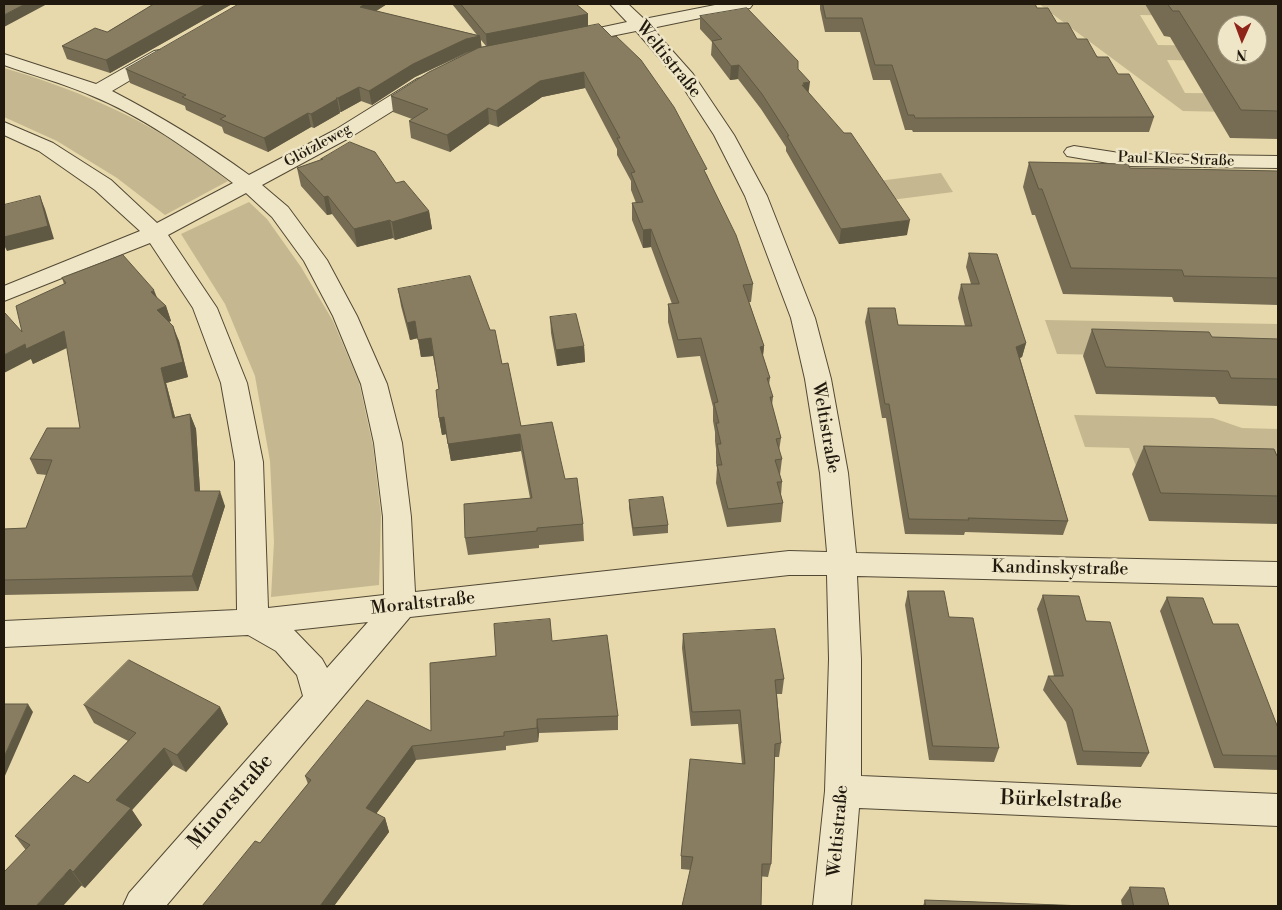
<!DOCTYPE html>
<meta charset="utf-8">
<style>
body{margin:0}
#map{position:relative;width:1282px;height:910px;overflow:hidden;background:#e7d9ab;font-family:"Libre Bodoni",serif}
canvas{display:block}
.frame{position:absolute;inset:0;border:5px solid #21190e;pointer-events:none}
.north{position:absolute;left:1217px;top:15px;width:50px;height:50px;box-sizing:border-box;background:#efe6c8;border:1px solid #9d947e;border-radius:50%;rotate:182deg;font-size:14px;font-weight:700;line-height:20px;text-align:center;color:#21190e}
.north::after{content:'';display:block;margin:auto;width:18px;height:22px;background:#8f2418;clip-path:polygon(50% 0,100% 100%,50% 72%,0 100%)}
</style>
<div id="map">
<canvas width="1282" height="910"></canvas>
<div class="frame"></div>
<div class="north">N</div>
</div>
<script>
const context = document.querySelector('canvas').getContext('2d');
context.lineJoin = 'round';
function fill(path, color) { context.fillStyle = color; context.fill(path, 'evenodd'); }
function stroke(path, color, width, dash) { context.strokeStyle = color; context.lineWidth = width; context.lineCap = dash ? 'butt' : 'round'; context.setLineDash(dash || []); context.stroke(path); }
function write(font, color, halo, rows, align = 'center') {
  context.font = font + ' "Libre Bodoni",serif'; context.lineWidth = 5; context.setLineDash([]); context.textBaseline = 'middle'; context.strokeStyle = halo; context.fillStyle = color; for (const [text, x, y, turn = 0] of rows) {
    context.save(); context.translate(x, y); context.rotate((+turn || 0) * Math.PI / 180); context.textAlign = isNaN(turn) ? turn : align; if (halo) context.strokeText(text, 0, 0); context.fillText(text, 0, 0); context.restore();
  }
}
const green = new Path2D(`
 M1039,4H1278V17L1140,15L1158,45L1227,46V55H1257L1278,62L1167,60L1185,93L1278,94V113L1183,111Z
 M4,68C70,87 138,116 195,155C206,163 217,172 228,181L165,215L117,178L57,141L4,117Z
 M941,173L953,192L868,203L855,184Z
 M249,202L267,219L301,267L333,321L359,382L373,446L381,515L379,585L271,597L274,542L270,461L255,376L225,304L181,234Z
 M1045,320L1278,324V362L1205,357L1057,354Z
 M1074,415L1213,418L1242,428L1278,429V477L1136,466L1129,448L1085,447Z`);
const street = new Path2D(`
 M610,4H628L644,19L720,4H753L750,8L744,9L652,28L693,74L734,135L767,196L815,318L831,379L848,473L856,553L1278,562V586L857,576L861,659V776L1278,794V826L859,808L851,906H813L825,791L829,659L827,575H789L410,617L166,906H123L129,893L303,696L297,675L276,651L248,635L4,647V621L237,610L235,462L221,383L193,308L150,243L4,301V286L140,231L95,190L39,151L4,135V122L53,143L111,180L157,223L233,183C189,150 142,116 90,95C62,83 32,75 4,65V54L96,84L154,51L160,50L166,51L169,55L166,59L112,91C160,116 205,143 249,175L335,130L417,79L424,77L431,79L433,83L431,87L349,138L262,185L288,207L327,260L357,316L387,384L402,443L411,517L415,592L789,551L827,552L820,473L805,379L791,318L745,196L714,135L679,81L636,31L572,44L566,43L563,39L566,35L627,22ZM246,193L272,217L304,261L333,316L361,384L374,443L383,517L384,595L268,608L263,462L247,383L217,308L168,235ZM368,622L327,668L322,659L294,630Z
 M1074,146L1126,154L1278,156V168L1126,166L1067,156L1064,152L1067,148Z`);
const wall = new Path2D(`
 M154,4H232L110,73L67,59L62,46L107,32Z
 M387,4L376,11L477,35L452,4H576L588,14V26L707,175L753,284L751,302H749L764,346L763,356L770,378L769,385L773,397L772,405L781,438L779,451L782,459L780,475L782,482L781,495L783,503L781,522L727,527L716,483L717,468L716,463V449L715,441V432L713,421V407L700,356L677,358L668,322V304H672L651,247L643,248L632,220V203H636L631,190V181L617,155V149L585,88L542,97L498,127L489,124L450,152L411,138L409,121L412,119L393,112L391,96L470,52L415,77L372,105L361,101L341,112H339L340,113L314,128L311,127L268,152L224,133L222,127L186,110L185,106L130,83L126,69ZM481,40L486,46L481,47Z
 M820,4H1035L1037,8L1077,39L1118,74L1154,117L1149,132H913L912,130H905L890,80H873L860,32H825L820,9Z
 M1145,4H1278V139L1230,138L1170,37L1164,36Z
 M700,16L798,69L809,93L907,235L839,244L786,151V147L761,109L738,79L730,80L711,55L712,42L700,29Z
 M321,159L396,183L429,211L432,229L395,240L393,238L357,247L332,214L327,215L301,186L297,168L321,160Z
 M1029,162L1130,168L1278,171V305L1174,302L1172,297L1063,294L1035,215H1032L1023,187Z
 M969,253L1026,343L1022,357L1020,358L1068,521L1063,535L965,532L964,535L905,534L886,418H882L865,322L868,308L898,325L965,326L958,298L961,284H971L966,267Z
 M62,278L157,298L166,306L171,321L169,322L179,341L188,377L166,383L175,417L190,414L196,429L200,491L225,506L198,591L4,595V529L26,528L47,475L37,474L30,459L80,428L67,348L33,364L22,332L64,284Z
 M398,289L490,330L502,364L521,426L565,479L583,524L584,541L539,545V548L468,555L465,538L530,498L521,451L451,461L446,434L442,435L439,418V389L433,356L421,357L418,338L410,340L401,306Z
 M550,317L584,346L585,362L557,366L551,333Z
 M1092,329L1212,337L1278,339V406L1219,404L1215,397L1096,394L1083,356Z
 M1144,446L1278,456V524L1149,521L1132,474Z
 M629,500L668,525V533L633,536L629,508Z
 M908,591L949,617L999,748L994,762L929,760L905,605Z
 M1043,595L1086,621L1149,753L1141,767L1077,765L1066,722L1043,690L1048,676H1054L1037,609Z
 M1167,597L1213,624L1278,728V770L1214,768L1160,611Z
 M683,634L784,679L782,694H777L781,743L779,757H775L771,864L768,877L681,869V856L742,764L738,724L691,726L682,648Z
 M552,641L618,716V730L539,733L538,742L506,746V750L416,760L376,814L385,818L389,832L334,906H202L260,843L308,784L305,776L431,731L496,656Z
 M84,705L220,707L228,724L186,772L173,765L132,810L142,825L85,888L25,849L15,836L88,783L128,741L94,723Z
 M1130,887L1169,906H1122L1121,900Z
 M925,900L1085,906H923Z`);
const shadedWall = new Path2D(`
 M25,4H47L4,27V15Z
 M206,4H232L110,73L106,60Z
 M365,4H387L362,20L360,7Z
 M588,14V28L487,48L486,34Z
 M480,36L482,49L467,52L415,77L372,105L369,91L413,64L466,39Z
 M739,65L738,79L730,80L731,66Z
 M584,72L585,88L542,97L498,127L496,111L540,81Z
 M810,82L808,96L801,100L803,83Z
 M359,87L361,101L341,112L338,98Z
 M337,99L340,113L314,128L311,114Z
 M488,108L489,124L450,152L447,135Z
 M308,113L311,127L268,152L264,138Z
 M40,196L45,209L54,239L7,251L4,245V237Z
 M328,196L332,214L327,215L324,197Z
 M429,211L432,229L395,240L392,222Z
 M390,220L393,238L357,247L354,229Z
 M910,220L907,235L839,244L841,229Z
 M651,229V247L643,248V230Z
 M154,290L160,305L151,292Z
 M166,306L171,321L163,324L157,310Z
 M415,321L418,338L410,340L407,323Z
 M173,326L179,341L188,377L166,383L179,433L173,418L161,368Z
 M64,331L70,346L33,364L31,359L4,373V355L25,344Z
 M431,338L433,356L421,357L418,340Z
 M1026,343L1022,357L1012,361L1016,347Z
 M584,346L585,362L557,366L556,350Z
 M764,346L762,364L760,347Z
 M190,414L196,429L201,506L195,491Z
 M444,417L447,434L442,435L439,418Z
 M520,434L521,451L451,461L448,444Z
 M220,491L225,506L198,591L192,576Z
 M28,704L33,712L4,778V757Z
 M220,707L228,724L186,772L177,755Z
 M537,719L539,733L538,742L537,728Z
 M412,746L416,760L370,822L366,808Z
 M164,748L173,765L132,810L142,825L85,888L73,872L116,800Z
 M385,818L389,832L334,906H320Z
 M70,869L82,885L63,906H36Z`);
const building = new Path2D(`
 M4,4H25L4,15Z
 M154,4H206L106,60L62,46L95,28L107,32Z
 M239,4H365L360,7L480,36L466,39L413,64L369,91L359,87L338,98H336L337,99L311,114L308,113L264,138L220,119L226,116L182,97L186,95L126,69Z
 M461,4H576L588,14L486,34Z
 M823,4H1035L1037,8H1048L1057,23H1068L1077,39H1087L1097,57H1108L1118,74H1129L1154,117L915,118L914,115H908L892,65H875L862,18H826Z
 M1168,4H1278V111L1241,110L1179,11H1173ZM1227,25H1257V55H1227Z
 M747,8L798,61V69L810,82L803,83L805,85H802L844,133H851L910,220L841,229L787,136H789L762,94L739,65L731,66L712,41L722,39L700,16Z
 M599,24L612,37L616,36L641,60L674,107L707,169L704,170L736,235L753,284L743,285L764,346L760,347L770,378H767L773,397H770L781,438L776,439L782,459L775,460L782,482H777L783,503L728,509L717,465H722L717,444H721L716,423H719L714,403L718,402L701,338L678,340L668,304L679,303L651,229L643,230L632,203L643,202L631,173L635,172L617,138H620L584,72L540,81L496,111L488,108L447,135L409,121L428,109L391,96L429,72L478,48Z
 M350,142L375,152L396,183L404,181L429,211L392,222L390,220L354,229L328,196L324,197L297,168L323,159H321Z
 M1029,162L1128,164L1130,168L1278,171V278L1184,276L1182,270L1071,268L1042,189H1039Z
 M40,196L48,226L4,237V205Z
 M969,253L997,254L1026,343L1016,347L1068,521L968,518L969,520L909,519L889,404H885L868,308H895L898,325L972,326L961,284H979Z
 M123,255L154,290L151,292L166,306L157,310L173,326L183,362L161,368L173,418L190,414L195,491H220L192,576L4,580V529L26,528L52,460L30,459L47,428H80L64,331L26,349L25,344L4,355V313H5L22,332L16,306L66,283L62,278Z
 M470,276L490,330H495L502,364L508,363L521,426L552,422L565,479L577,478L583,524L537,528V531L465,538L464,504L532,498L520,434L448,444L444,417L439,418L436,390L439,389L431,338L418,340L415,321L407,323L398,289Z
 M576,314L584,346L556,350L550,317Z
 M1092,329L1209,332L1212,337L1278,339V379L1231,378L1228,371L1106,367Z
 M1144,446L1274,449L1277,456H1278V496L1161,493Z
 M663,497L668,525L633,528L629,500Z
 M908,591H944L949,617L973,618L999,748L933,746Z
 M1043,595L1079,596L1086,621L1110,622L1149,753L1083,751L1072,709L1048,676H1063Z
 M1167,597L1203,598L1213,624H1238L1278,728V756L1223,755Z
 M550,619L552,641L607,635L618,716L537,719V728L504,732V736L412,746L366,808L385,818L320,906H202L255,841L260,843L311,780L305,776L367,700L431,731L430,663L496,656L494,624Z
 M775,629L784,679L775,680L781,743L775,744L771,864H762L761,906H682L693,857L681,856L690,759L745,764L740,710L692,712L683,634Z
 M129,660L220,707L177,755L164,748L116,800L131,808L73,872L70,869L36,906H4V872L30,845L15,836L74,775L88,783L136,733L84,705Z
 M4,704H28L4,757Z
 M1130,887L1164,888L1169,906H1134Z
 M925,900L1085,906H926Z`);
const farStreetnames = [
 ["Glötzleweg",318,146,-29],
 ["Paul-Klee-Straße",1176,160,2]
];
const streetNames = [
 ["Weltistraße",668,60,51],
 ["Weltistraße",825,428,80],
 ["Kandinskystraße",1060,569,1],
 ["Moraltstraße",423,604,-6],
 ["Weltistraße",839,831,-85]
];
const nearStreetnames = [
 ["Bürkelstraße",1061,801,2],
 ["Minorstraße",231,802,-49]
];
fill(green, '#c5b890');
stroke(street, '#524935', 2);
fill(street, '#efe6c8');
fill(wall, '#756c53');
fill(shadedWall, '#5f5843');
fill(building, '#887d60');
stroke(building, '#5f5843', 1);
write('15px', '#21190e', '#efe6c8', farStreetnames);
write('18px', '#21190e', '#efe6c8', streetNames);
write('21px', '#21190e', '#efe6c8', nearStreetnames);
</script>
